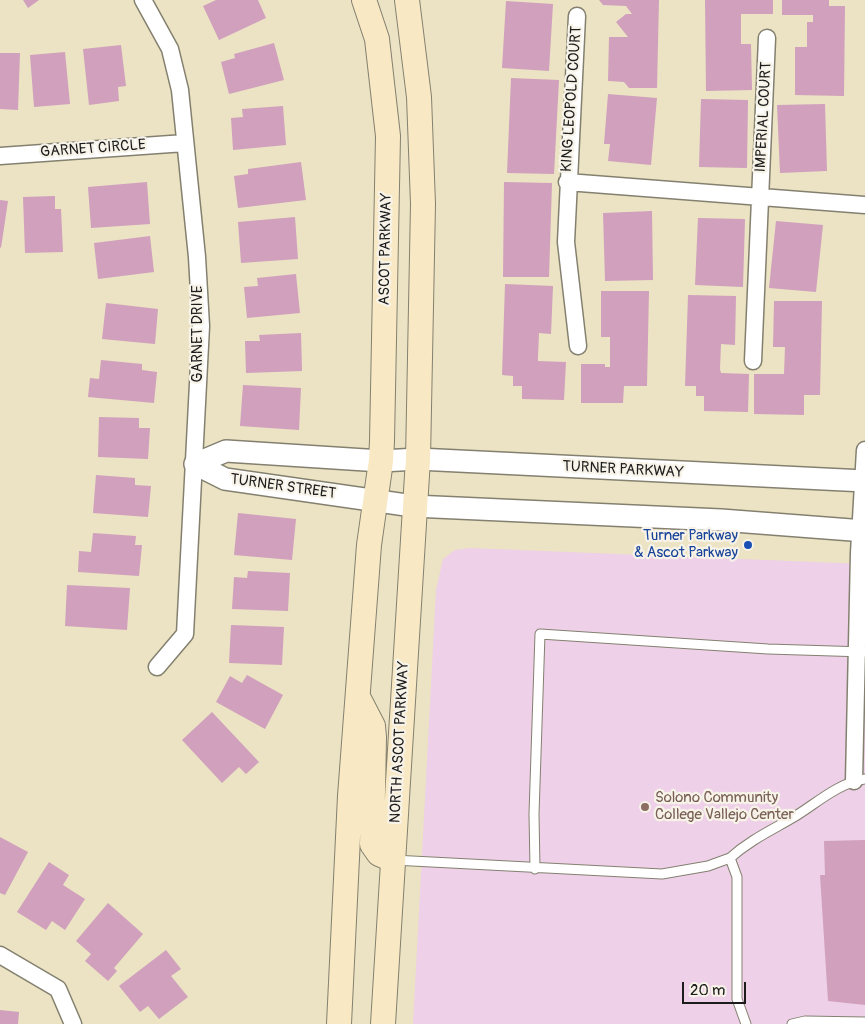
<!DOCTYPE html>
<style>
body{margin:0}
#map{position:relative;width:865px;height:1024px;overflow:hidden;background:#ebe3c3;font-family:Pangolin,sans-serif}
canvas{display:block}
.scale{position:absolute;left:682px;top:982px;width:64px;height:22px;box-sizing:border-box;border:2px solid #1c1c1c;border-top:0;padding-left:6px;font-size:15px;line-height:18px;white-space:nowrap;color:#1c1c1c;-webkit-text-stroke:4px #f7f3e8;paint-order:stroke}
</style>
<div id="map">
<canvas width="865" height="1024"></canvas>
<div class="scale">20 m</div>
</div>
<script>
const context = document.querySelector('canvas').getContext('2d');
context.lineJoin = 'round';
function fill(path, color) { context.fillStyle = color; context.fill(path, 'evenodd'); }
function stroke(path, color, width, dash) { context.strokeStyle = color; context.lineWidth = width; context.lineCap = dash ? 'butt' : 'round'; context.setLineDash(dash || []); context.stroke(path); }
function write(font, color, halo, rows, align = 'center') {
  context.font = font + ' Pangolin,sans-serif'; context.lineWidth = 4.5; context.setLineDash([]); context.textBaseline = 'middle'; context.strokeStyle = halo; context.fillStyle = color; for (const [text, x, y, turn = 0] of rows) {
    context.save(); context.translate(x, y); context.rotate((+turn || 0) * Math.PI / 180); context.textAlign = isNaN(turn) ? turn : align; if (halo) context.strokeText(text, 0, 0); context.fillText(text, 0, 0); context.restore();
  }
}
const built = new Path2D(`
 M470,548L865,564V1024H413L436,590L443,559L455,550Z`);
const building = new Path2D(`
 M23,0H39L28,8Z
 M216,0H258L266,18L219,40L203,6Z
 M599,0H659L657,88H629L624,82L608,81L609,37H628L616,22L626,14H632L626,6L603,5Z
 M705,0H773V14H741V44H751L752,90L706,91Z
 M782,0H829V6H845L844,96L795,95V47H807V22H813V15H782Z
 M506,1L553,4L549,71L502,68Z
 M274,43L284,80L229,94L221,62L235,58L234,54Z
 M121,45L126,86L118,87L119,101L89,105L83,49Z
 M65,52L70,104L34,107L30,55Z
 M0,53H20L18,110L0,109Z
 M511,78L559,80L554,174L507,173Z
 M608,94L657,98L651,165L608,161L610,144H604Z
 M701,99L748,100L747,168L699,167Z
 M825,104L827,171L780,173L777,105Z
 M283,106L286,145L233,150L231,118L243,117L242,109Z
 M301,162L306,200L238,208L234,176L248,174V169Z
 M147,182L150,224L91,228L88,187Z
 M504,182L552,183L549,277H503Z
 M55,196V209H61L63,252L25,253L23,197Z
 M0,200L8,201L1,248L0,247Z
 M652,211L653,280L605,281L603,213Z
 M295,217L298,259L241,263L238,222Z
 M698,218L745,219L743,287L695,285Z
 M776,221L823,225L816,292L769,288Z
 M150,236L154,272L98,279L94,243Z
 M296,274L300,313L247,318L244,287L258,286L257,278Z
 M505,284L553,286L551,334L539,333L538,357V361L566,362L564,400L522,399V386H513V376L502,375Z
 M601,291H649L647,386H624L623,403H581V364H605V367H610V337H601Z
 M688,295L736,296L735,345L721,344L720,369L721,373L749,374L748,412L704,411V396H696V386H685Z
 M774,301H822L820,395H804V415L754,414V374H784L785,347H773Z
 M106,303L158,309L155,344L102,339Z
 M301,333L302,371L246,373L245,341H260L259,335Z
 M101,360L142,364V370L157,372L154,403L88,397L90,378L99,379Z
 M243,385L301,388L299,430L240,426Z
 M99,417L139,418V428H150L148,459L98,457Z
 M96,475L135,478V485L151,486L148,517L93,513Z
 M238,513L296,519L292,560L234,555Z
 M93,533L136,536L135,545H142L139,576L78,572L79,551L91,552Z
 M248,571L290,573L288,611L232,609L234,577L247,578Z
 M67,585L130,588L127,630L65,626Z
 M231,625L284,627L282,665L229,663Z
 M247,675L283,695L265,729L216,702L230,676L242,683Z
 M212,712L259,762L246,774L239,767L222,783L182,740Z
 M0,837L28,852L5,895L0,893Z
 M865,840V1005L828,1001L820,875H825L824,841Z
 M49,862L69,875L63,885L85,899L65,930L52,921L46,930L17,912Z
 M108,903L143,934L114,968L117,971L108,981L85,961L91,954L76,941Z
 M166,950L181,969L171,976L188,997L159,1019L148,1006L140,1012L119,986Z
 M0,1010L19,1012L18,1024H0Z`);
const service = new Path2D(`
 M393,860L662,874L708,866L730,858
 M535,869L534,814L540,634L768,649L865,652
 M746,1024L737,999V877L730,858C750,840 772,830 794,817C817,803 838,783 865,779
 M792,1024L805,1021L865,1022`);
const minor = new Path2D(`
 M143,0L170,49L180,90L197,257L201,326L185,634L157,667
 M577,16L566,242L578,346
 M0,156L185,143
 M567,182L865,205
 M753,361L767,38
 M854,781L859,553L865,450
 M0,955L58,989L73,1024`);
const tertiary = new Path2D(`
 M195,464L225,479L413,506L721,520L865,531
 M195,464L226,451L381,461L418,459L865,481`);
const secondary = new Path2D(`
 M358,697L373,726L374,737L372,844L379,854L393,860
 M339,1024L350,796L369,545L381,461L382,441L388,136L377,39L364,0
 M383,1024L418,459L423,204L419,97L407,0`);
const markers = [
 [748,545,5,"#1a4fb4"],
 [645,807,5,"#8d6e63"]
];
const streetNames = [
 ["KING LEOPOLD COURT",572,99,-86],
 ["IMPERIAL COURT",764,117,-87],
 ["GARNET CIRCLE",93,149,-4],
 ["ASCOT PARKWAY",386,249,-89],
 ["GARNET DRIVE",198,334,-90],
 ["TURNER PARKWAY",623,470,3],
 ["TURNER STREET",283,487,8],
 ["NORTH ASCOT PARKWAY",400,742,-87]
];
const transitNames = [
 ["Turner Parkway",738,536],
 ["& Ascot Parkway",738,553]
];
const educationNames = [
 ["Solono Community",655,798],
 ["College Vallejo Center",655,815]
];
fill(built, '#eed0e8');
fill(building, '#d0a0bd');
stroke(service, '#848070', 11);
stroke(minor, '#848070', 19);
stroke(tertiary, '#848070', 24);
stroke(secondary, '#848070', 26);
stroke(service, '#fff', 9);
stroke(minor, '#fff', 16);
stroke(tertiary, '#fff', 21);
stroke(secondary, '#f8e8c3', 24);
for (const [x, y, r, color] of markers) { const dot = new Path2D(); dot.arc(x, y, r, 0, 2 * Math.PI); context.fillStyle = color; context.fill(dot); stroke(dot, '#f7f3e8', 2); }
write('15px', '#1c1c1c', '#f7f3e8', streetNames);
write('15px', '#164399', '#f7f3e8', transitNames, 'right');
write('15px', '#785e54', '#f7f3e8', educationNames, 'left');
</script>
